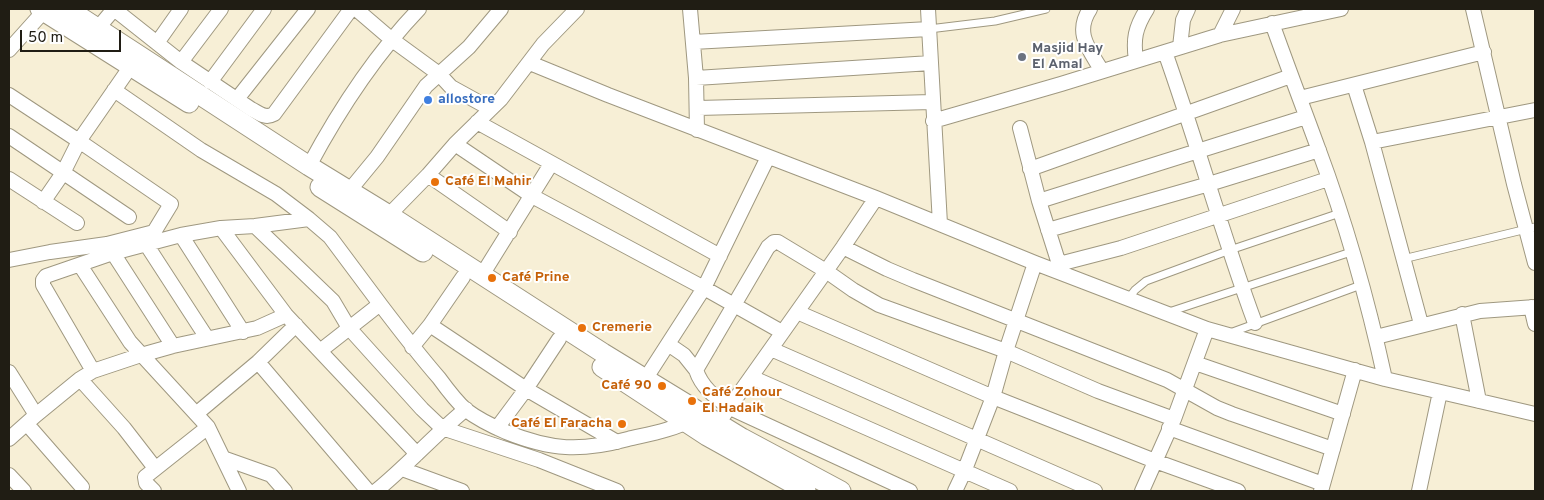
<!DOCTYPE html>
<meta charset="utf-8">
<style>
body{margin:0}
#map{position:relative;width:1544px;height:500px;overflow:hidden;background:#f7efd6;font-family:Overpass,sans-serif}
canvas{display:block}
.frame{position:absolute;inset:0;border:10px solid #201d14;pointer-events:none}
.scale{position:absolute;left:20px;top:30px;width:101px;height:22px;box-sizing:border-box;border:2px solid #201d14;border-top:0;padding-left:6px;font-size:15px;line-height:18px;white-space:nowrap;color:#201d14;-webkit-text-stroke:4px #fff;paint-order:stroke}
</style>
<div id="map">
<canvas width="1544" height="500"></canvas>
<div class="frame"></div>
<div class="scale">50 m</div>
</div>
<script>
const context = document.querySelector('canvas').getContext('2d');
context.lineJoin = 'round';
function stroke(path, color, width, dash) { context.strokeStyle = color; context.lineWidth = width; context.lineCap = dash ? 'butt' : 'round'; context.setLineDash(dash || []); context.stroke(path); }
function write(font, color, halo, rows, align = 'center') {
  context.font = font + ' Overpass,sans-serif'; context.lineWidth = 4; context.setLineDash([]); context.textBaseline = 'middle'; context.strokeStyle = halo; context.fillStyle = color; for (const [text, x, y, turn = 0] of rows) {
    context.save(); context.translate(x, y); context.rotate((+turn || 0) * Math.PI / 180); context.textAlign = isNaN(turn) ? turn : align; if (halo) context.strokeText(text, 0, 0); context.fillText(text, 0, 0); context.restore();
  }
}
const lane = new Path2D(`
 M929,29L995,21L1046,9
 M1403,259L1535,227
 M1128,299L1135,290L1146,281L1230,250L1340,213
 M1169,312L1351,252
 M1230,333L1361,285`);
const street = new Path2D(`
 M114,9L181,62L251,109C259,113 265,119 274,114L351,9
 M356,9L391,39L439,74L451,87L491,109
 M690,9L696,78L697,130
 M928,9L940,224
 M1090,9C1074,33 1089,49 1102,71
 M1473,9L1514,184L1535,263
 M1272,23C1287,65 1303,107 1318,148C1346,223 1368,301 1385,379
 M98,28L114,9
 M1220,35L1233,9
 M693,42L929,29
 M157,43L181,9
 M1180,47L1183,20L1188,9
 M9,50L44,11
 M1165,52C1197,142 1222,234 1255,323
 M1136,61C1133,39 1135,28 1147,9
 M181,62L221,9
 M530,63L608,95L876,198L1035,263L1207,329L1385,379L1535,414
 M696,78L931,63
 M210,82L264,9
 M1354,85L1372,142L1421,324
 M114,90L201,150L276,194L309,219L330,237L380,304L320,351
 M9,95L79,141L63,173L43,202
 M1300,98L1484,52
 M237,99L308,9
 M698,108L932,102
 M933,121L1061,84L1220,35L1341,9
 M477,122L720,256
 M1020,128L1039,201L1059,264
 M9,136L129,217
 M1372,142L1535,110
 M455,144L532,196L704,288L782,332
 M309,166C339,110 375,55 419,9
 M1030,169L1291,76
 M428,175L510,232
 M9,179L77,223
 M349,191L377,157L426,86L469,47L501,9
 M1039,201L1306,117
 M389,215L428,175L455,144L501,99L543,44L577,9
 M255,226L333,301L349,328L422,409L442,428L539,460L617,491
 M221,228L286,315L417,454
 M1048,230L1209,184L1319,150
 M181,235L243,332
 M146,244L207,338
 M843,247L887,269L913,280L1167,380L1217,408L1232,414L1333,449
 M113,253L173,346
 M9,260L50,252L107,244L154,232L171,204L79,141L131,66
 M80,265L130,342L208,427L239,491
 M1064,274L1059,264L1121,248L1328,179
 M482,275L551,164
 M380,304C399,329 418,354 439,378C447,389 456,401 466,410C478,419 492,426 506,432C551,450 580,452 628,439C649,434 673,430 693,419
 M1531,307L1535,324
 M797,312L993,397L1155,461L1238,491
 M1462,314L1479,401
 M430,325L526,389L617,442
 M1376,337L1480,311L1535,307
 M668,344L684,355L696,370
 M412,347L430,325L463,277
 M771,349L1095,491
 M258,362L368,491
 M1195,363L1343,414
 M93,371L43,285V280L46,276L113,253L181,235L221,228L255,226L309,219
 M9,372L36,415
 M751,377L1010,491
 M646,378L704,288L768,157
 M80,379L124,428L155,468
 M196,414L258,362L296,325
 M724,415L843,247L876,198
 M27,424L82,487
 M497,428L526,389L559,339
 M1169,428L1323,484
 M9,439L36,415L80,379L93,371L141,355L173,346L257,328L286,315
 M223,458L271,475L285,491
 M402,469L462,491
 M9,475L24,491
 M154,491L146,483L145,477L208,427
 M376,491C408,465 434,435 466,409
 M910,491L730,408C715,397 702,388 696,370L768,247L774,242H778L826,271L853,290L879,305L1006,351L1098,391L1174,419
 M955,491L964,472L993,397L1006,351L1035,263
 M1142,491L1174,419L1207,329
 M1321,491L1355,370
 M1419,491L1440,392`);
const secondary = new Path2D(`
 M40,9L189,103
 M68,9L309,166L389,215L603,353L742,438L841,491
 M320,187L423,252
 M602,367L707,436L806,491`);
const markers = [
 [1022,57,5,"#6b7280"],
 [428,100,5,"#3f7fe0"],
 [435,182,5,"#e8710a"],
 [492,278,5,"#e8710a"],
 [582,328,5,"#e8710a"],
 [662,386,5,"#e8710a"],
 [692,401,5,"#e8710a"],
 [622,424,5,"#e8710a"]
];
const worshipNames = [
 ["Masjid Hay",1032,49],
 ["El Amal",1032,65]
];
const shopNames = [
 ["allostore",438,100]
];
const foodNames = [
 ["Café El Mahir",445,182],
 ["Café Prine",502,278],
 ["Cremerie",592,328],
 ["Café 90",652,386,"right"],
 ["Café Zohour",702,393],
 ["El Hadaik",702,409],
 ["Café El Faracha",612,424,"right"]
];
stroke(lane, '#9f9880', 9);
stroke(street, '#9f9880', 16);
stroke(secondary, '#9f9880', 21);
stroke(lane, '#fff', 7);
stroke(street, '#fff', 14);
stroke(secondary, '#fff', 19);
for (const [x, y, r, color] of markers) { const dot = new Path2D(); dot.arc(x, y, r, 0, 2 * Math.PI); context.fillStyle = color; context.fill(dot); stroke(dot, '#fff', 2); }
write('bold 14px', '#5b616d', '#fff', worshipNames, 'left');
write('bold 14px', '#366cbe', '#fff', shopNames, 'left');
write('bold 14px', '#c56008', '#fff', foodNames, 'left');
</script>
